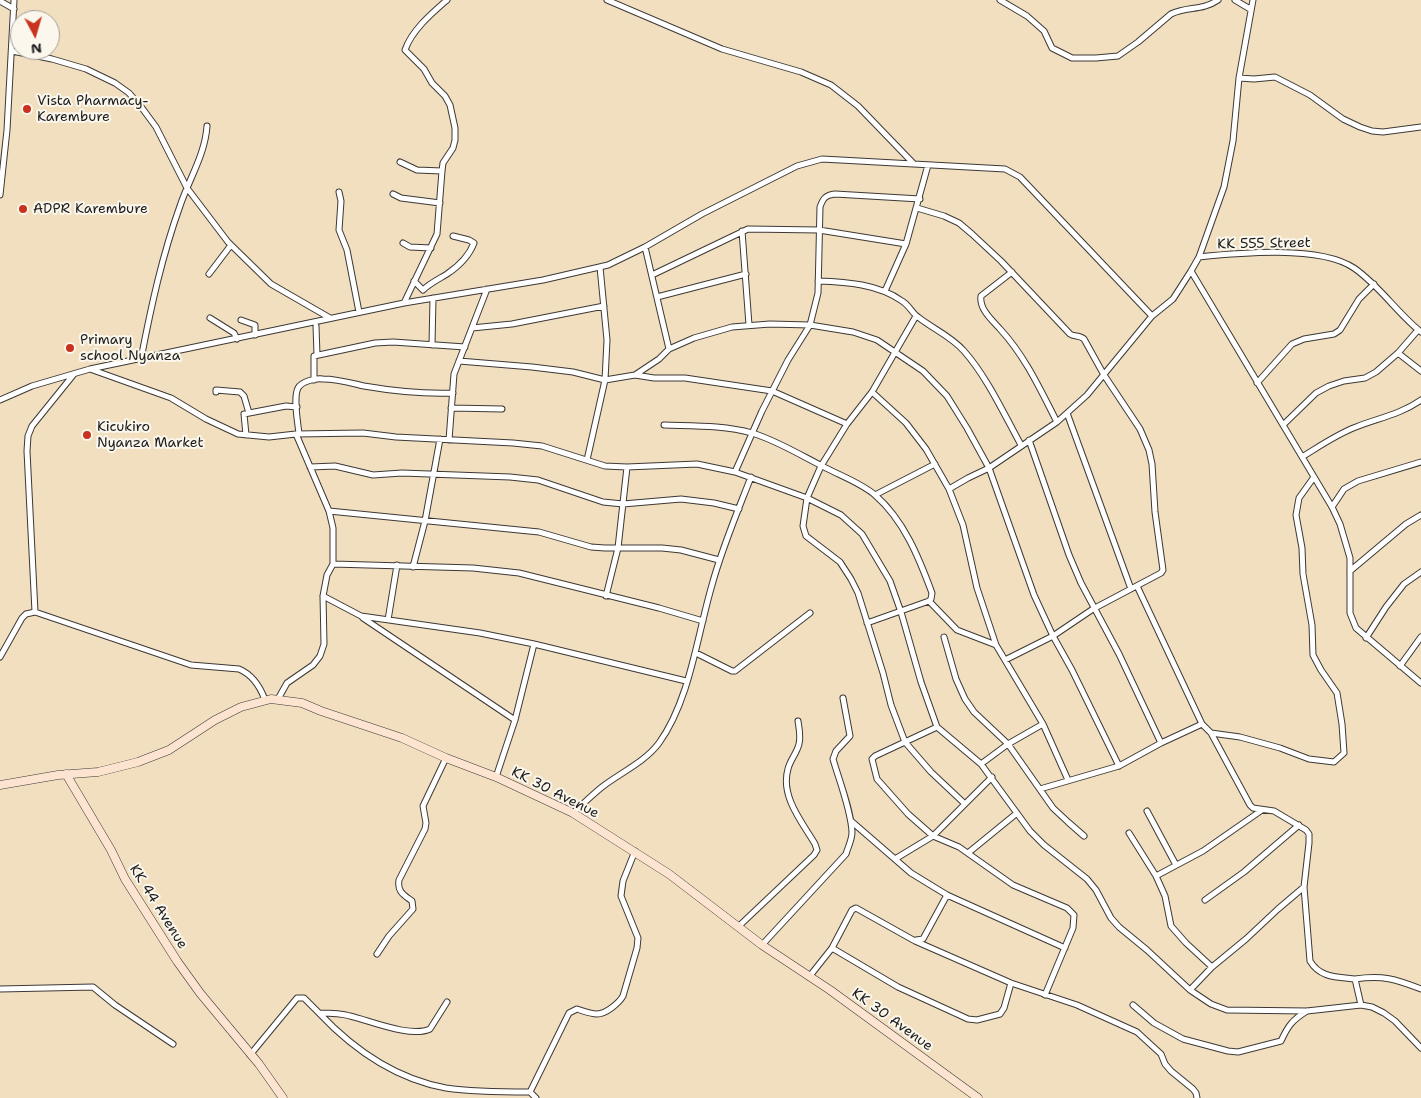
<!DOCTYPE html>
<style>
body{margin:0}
#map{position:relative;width:1421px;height:1098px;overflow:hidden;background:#f1dfc0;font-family:"Shantell Sans",sans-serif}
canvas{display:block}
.north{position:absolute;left:10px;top:10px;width:50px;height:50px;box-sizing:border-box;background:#fbf7ec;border:1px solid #a29f99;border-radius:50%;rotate:174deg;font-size:14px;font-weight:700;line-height:20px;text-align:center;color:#1c1c1c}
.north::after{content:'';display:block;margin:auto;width:18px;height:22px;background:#c8321e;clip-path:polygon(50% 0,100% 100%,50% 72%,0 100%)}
</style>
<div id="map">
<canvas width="1421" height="1098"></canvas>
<div class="north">N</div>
</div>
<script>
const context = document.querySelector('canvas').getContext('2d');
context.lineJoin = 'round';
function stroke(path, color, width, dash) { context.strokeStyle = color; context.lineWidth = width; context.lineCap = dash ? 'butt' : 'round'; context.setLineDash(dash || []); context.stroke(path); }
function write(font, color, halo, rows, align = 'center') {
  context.font = font + ' "Shantell Sans",sans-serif'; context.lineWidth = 4; context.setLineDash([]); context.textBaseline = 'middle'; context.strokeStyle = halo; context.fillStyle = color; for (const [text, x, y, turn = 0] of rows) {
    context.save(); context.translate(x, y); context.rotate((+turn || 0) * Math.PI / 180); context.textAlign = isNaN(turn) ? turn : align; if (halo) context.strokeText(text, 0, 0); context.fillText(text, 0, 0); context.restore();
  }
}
const street = new Path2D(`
 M607,0L722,49L801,72L831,85L858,106L913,163
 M1000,0L1027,16L1044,31L1052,48L1072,58H1096L1118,56L1138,42L1171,14C1187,6 1202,11 1218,0
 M1235,0L1250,9
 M0,1L14,9
 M12,51L52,59L86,69L115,83L129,93L142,108L156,127L187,188L228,242L271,284L330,318
 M1239,78L1254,79L1275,77L1310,95L1343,119L1360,127L1372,131L1383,132L1421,127
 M400,162L417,170L442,171
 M339,192L341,201L339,230L347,250L359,312
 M393,194L401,198L440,203
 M0,195L7,130L14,0
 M917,208L944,216L959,223L972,234L1001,261L1070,334C1074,337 1080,335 1084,339L1104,375L1140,429L1149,450L1152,464L1155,512L1163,570L1161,573L1093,609L1053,636L1005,660
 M742,231L749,325
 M403,243L410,247L431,248
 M645,247L669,349
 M1199,257C1239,253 1320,245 1354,268C1380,286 1397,313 1421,332
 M1191,271L1332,507L1340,524L1350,558V613L1356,628L1421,683
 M1012,272L981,296C979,309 992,320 1000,329C1025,356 1040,389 1057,422
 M209,274L231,245
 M652,275L748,229L819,230L906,244
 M414,281L423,290C430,283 439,279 447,274C459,266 469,256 474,243L469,240L453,236
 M818,281C847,282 878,284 902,301C909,305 912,313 918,317C933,329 951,336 964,351C987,377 1004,414 1021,445
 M885,291L906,244L928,165
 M657,297L746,274
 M404,303L437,234L442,171L443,163L453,148L455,140V128L450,105L445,96L432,83L424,69L405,50C412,30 431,14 447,0
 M916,316L872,392L847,424L821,466L807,498L803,526L806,536L840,562L851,579L858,593L883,673L891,705L905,742L931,772L965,804
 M210,318L234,333L237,339
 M241,320L255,325V335
 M316,326L317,355
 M472,328L512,324L604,306
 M432,345L433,298
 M1398,353L1421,371
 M141,359C151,307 162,256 180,206C189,179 205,155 207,126
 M459,361L532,367L573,372L605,380L635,375L659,359L669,349L694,338L732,327L770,324L810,325L853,332L877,340L923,371L947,396L967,428L989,468L1034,595L1053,636L1072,670L1119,766
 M90,369L171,398L206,419L238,434L269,437L296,434L363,433L396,437L513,443L542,446L605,466L627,467L697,464L735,472L807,498L841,515L862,534L890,581L901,612L921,682L937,727L981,764L1030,831L1044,845L1087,879L1096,890L1111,918L1119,927L1147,950L1190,990L1211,1004L1227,1010L1307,1011L1361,1005L1372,1007L1384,1013L1395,1021L1421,1048
 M635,375L654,378H685L772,391L847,424
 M314,380V356L375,343L393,342L465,347
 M1257,383L1292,344L1304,339L1334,334L1340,330L1359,299L1374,284
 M216,392V390L240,392L244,396L249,413
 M872,392L906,423L926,449L949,489L963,525L977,588L996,645L1043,724L1068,780
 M0,400L32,386L90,369L404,303L543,280L608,265L645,247L702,214L797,166L822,159L1005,169L1020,177L1152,316L1173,299L1191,271L1199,257L1224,187L1233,141L1239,78L1253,0
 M451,408L502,409
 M1067,413L1131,589
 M664,425C693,426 724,425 752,433C776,440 802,456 824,467C841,476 861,483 875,495C904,520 919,558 932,593L931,599L929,601L867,623
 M1283,425L1316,393L1329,386L1344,381L1365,378L1376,372L1398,353L1418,330
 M299,434C298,423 293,398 298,388C302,381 316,378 323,379C337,379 351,383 364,386C393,391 424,394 453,393
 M246,435L244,414L286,406L297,407
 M449,440L454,374L487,289
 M1029,440L1069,555L1081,583L1119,654L1161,743
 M1302,457C1320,446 1337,434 1356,427C1379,418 1401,414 1421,400
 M587,460L605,380L607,340L600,267
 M310,467L335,466L373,475L402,473L510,477L538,480L603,502L623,504L681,499L714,503L739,509
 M735,472L762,411L788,360L810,325L818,293L820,207C823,198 826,195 835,194L920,199
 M949,489L968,478L989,468L1057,422L1087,395L1152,316
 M875,495L935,464
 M1332,507L1344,489L1358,481L1421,462
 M329,511L539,532L591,547L605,548H662L681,550L719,560
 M333,564L473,568L519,573L659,608L703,621
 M413,567L425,521L440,439
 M1350,571L1406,524L1421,515
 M1137,586L1202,724L1211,733L1250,805L1253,808L1274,811L1306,830L1309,834V843L1304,887L1310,961C1320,978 1337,977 1355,979L1361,1005
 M323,596L361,616L480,633L534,644L686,681
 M606,596L618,548L627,467
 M929,601L957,630L996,645
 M35,612L27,451L28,436L32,426L74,374
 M363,618L515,720
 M388,620L397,565
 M944,637L956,679L965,699L974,712L1008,744L1053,808L1068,822L1084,836
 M1366,638L1386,607L1404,584L1421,572
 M696,653L732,671H735L810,613
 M0,657L22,618L26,614L35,612L191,665L239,669C253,675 260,686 265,700
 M1400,666L1421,637
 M278,699L287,683L313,665L320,656L324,644L323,596L327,575L333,564V528L329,511L296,434
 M937,727L875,756L872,759L877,779L908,814L933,836L959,847L1013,885L1067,908L1074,915L1073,928L1045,995
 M1211,733L1240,737L1280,748L1309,759L1334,762L1344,753L1342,724L1337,693L1321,670L1313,655L1312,625L1303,574L1302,548L1296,515L1299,498L1314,477
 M981,764L1008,744L1043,724
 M496,777L515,720L534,644
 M1040,789L1119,766L1161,743L1202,724
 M1147,811L1176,865
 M573,813C583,804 592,795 602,787C620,773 645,762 659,743C690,700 697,636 712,585C722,548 737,513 751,477
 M851,821L911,873L947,895L1065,948
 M1129,833L1156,876L1165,896L1171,926L1186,943L1212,967
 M968,853L1017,813
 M895,859L933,836L992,777
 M1156,876L1203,851L1262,810
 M1205,900L1244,872L1299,825
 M739,926L814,855L817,850L815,844C802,822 780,796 788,769C790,760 797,753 799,744C801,736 799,728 798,721
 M916,940L923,939L947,895
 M762,945L846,854C848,847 852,840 852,832C851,810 839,780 833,759L836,751L850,736L843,698
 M832,948L898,987L968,1019L977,1020L1000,1014L1004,1008L1011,983
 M377,954L389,936L413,909L412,901C404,895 397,892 399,880L425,829L426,823L423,806L446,758
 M809,977L832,948L852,910L856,908L915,941L1011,983L1077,1005L1137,1032L1161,1054L1165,1064L1171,1071L1193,1089L1196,1093L1197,1098
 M1355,979C1383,975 1395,979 1421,989
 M0,989L93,987L115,1005L173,1044
 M1190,990L1212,967L1246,939L1278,909L1304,887
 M1133,1005L1154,1023L1183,1039L1228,1051L1238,1052L1281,1041C1288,1026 1292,1020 1307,1011
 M319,1013C353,1049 396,1079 446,1088C473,1092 503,1092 530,1092L569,1013L577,1009C583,1011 591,1014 597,1014C606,1014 619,1003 623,996L637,948L638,938L621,896L623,881L635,851
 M250,1055L297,998H304L319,1013C330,1013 340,1013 350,1016C371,1021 411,1038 430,1029L447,1002
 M530,1092L536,1098`);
const secondary = new Path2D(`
 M66,774L111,850L125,879L177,961L200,993L259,1064L283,1098
 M0,785L58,775L98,772L138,762L169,750L215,720L241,707L271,699L302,703L321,711L402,738L446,758L496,777L573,813L669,874L762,945L830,990L978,1098`);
const markers = [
 [27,109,5,"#c8321e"],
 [23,209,5,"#c8321e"],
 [70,348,5,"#c8321e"],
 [87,435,5,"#c8321e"]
];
const poiNames = [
 ["Vista Pharmacy-",37,101],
 ["Karembure",37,117],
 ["ADPR Karembure",33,209],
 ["Primary",80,340],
 ["school Nyanza",80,356],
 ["Kicukiro",97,427],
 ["Nyanza Market",97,443]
];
const streetNames = [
 ["KK 555 Street",1264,244,-1],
 ["KK 30 Avenue",555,793,27],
 ["KK 44 Avenue",158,907,58],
 ["KK 30 Avenue",892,1020,36]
];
stroke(street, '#3c3935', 7);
stroke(secondary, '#3c3935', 9);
stroke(street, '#fff', 5);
stroke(secondary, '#fde4d1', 8);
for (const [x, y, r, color] of markers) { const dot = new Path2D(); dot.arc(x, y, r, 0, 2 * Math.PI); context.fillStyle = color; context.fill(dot); stroke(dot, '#fbf7ec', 2); }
write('14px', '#1c1c1c', '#fbf7ec', poiNames, 'left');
write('14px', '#1c1c1c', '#fbf7ec', streetNames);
</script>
